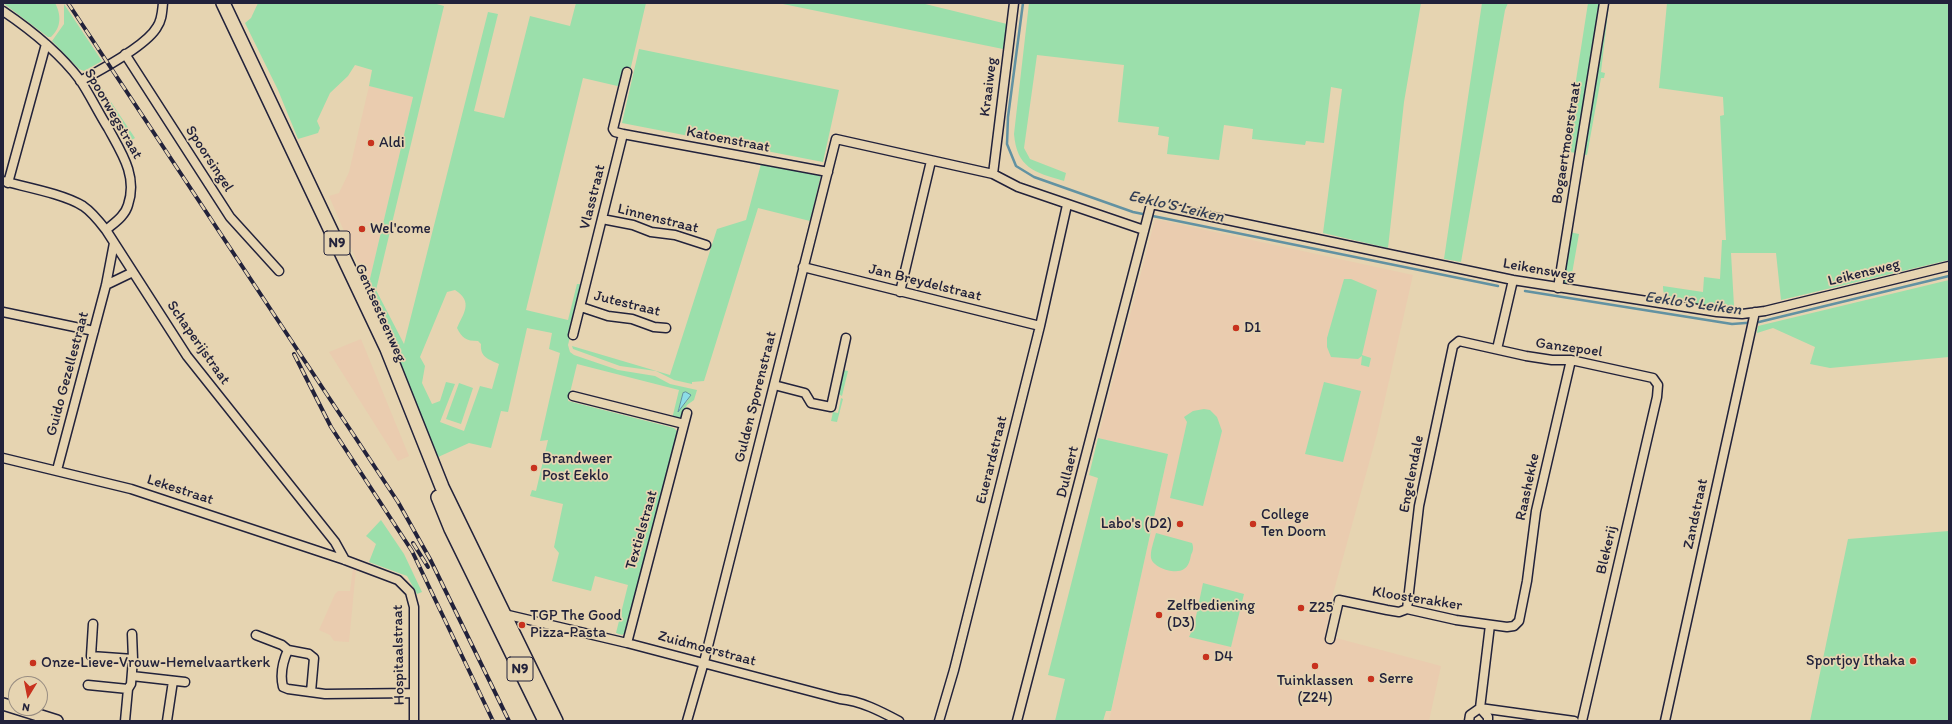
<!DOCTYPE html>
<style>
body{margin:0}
#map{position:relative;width:1952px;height:724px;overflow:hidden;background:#e6d4b1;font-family:Itim,sans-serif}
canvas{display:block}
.frame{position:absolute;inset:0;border:4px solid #22223b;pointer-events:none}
.north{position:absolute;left:8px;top:676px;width:40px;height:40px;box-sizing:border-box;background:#e6d4b1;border:1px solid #988d82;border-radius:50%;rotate:190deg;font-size:11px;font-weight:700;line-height:16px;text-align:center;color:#22223b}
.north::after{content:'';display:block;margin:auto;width:14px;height:18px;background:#c8321e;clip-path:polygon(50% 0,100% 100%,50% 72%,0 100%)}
</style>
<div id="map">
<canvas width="1952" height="724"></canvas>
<div class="frame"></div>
<div class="north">N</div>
</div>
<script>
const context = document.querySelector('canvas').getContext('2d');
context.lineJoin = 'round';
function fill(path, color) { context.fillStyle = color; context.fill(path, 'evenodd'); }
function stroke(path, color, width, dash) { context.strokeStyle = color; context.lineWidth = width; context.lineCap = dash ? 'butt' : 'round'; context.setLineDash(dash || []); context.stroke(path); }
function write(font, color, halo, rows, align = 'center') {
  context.font = font + ' Itim,sans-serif'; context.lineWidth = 3.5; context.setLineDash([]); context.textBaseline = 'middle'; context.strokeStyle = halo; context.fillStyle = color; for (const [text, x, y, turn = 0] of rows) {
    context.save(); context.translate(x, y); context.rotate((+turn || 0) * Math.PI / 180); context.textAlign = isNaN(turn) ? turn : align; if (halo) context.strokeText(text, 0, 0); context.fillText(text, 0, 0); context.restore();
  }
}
const built = new Path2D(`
 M369,86L413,97L368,287L329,196L339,193L349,172Z
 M1155,219L1413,275L1377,434L1333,594L1325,635L1441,666L1429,721H1109L1168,454L1098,438Z
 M361,339L409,456L398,461L329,352Z
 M353,568L356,569L349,642L334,641L330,635L319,630L335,594L338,591H350Z`);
const green = new Path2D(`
 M55,3C61,14 62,27 51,37H48L3,3Z
 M258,3H433L444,6L376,290L404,344L488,12L498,14L474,111L504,118L530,16L570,26L576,3H646L626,88L583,78L526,310L568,320L577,284H583L568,345L570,352L574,355L618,370L655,376L670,384L697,390L694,400L687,405L681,418L672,419L679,390L577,364L568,401L674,428L679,433L625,633L622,635L616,633L628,585L595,576L591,591L552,581L559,553L554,547L563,504L530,496L532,490L536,491L548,440L540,441L560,353L549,349L552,333L527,328L508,412L501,411L491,448L469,443L436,458L368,287L413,97L369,86L372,70L355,65L348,76L330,93L317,121L320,128L318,133L298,139L278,90L245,23L251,18ZM455,290C474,302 463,314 457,328C462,338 466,341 478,341L481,344C480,357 488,359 499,364L492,389L480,386L464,431L440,422L455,384L446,382L440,401L432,404L422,383L425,366L420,357L447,292ZM683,393L688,400L678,411Z
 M778,3H921L1007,24L1003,49Z
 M1029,3H1421L1404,102L1388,248L1323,233L1342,89L1331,87L1324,143L1306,141L1305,145L1252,139L1253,129L1224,125L1219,160L1167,154L1169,137L1158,135L1159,127L1118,122L1124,65L1037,55L1024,148L1030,159L1066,173L1064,181C1034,172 1017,168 1014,134Z
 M1482,3H1508L1505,10L1461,262L1444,259Z
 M1588,3H1609L1601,72L1605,73L1604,78H1601L1587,155L1565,151Z
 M1667,3H1949V260L1781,300L1776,253H1731L1734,306C1720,306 1680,306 1669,299C1664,296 1663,292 1663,286L1703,292L1704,277L1720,279L1722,240H1726L1720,116L1724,115L1723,97L1659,88Z
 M64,4L102,61L84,71L79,69L52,41L64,24Z
 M639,49L839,90L823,162L622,123Z
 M95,78L135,138L127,143L112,120L110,108L92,80Z
 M761,164L821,175L810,221L758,208L704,381L692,382V384L674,380L656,371L620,366L573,349L572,346L670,375L717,229L746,220Z
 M1569,232L1579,234L1570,285L1561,283Z
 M1344,279H1351L1377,290L1362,355L1371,358L1369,367L1361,365L1362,356L1358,359L1331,357L1327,347V338Z
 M1949,280V357L1830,368L1810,364L1815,347L1773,328L1757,333L1758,326Z
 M843,370L848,371L842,396L837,393Z
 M1324,382L1361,391L1343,462L1305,454Z
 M459,383L473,388L461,424L446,419Z
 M841,398L843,399L837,422L831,421L833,412L838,413Z
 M1204,409L1210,410L1217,417L1222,431L1203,506L1170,498L1187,422L1184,417L1193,411Z
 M1098,438L1168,454L1111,711H1106L1103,721H1055L1065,679L1048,675L1098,478L1089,475Z
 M381,520L404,554L422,592L417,594L407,576L369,562L376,544L366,536Z
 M1949,531V721H1810L1848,539Z
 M1156,533L1192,543C1194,548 1193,551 1191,555C1190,560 1189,566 1184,569C1176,575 1153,568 1151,558C1150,551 1154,541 1156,533Z
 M1203,583L1244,594L1231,647L1189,637L1194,626Z`);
const water = new Path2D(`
 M686,392L691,395L678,412L683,393Z`);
const stream = new Path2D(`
 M1023,3L1008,117L1007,144L1016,166L1034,177L1133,212L1498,286
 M1525,291L1732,324L1759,322L1949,276`);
const street = new Path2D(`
 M3,11C31,30 59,52 80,80C90,95 98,112 108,128C121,152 138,176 128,205C125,216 114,223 106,230
 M125,54L230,217L279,271
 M80,81C99,71 147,45 157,27C162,20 162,12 163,3
 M623,134L828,172
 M993,174L1014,3
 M3,181C25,187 64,194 83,206C92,212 99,221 106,230L187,356L335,542L345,560
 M8,183L46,44
 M602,219L633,225L651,232L675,235L706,245
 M803,267L1040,326
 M106,285L133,272
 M1558,288L1604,3
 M900,292L931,161
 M581,307L608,316L632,319L654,327L666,328
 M3,312L94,331
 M573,335L623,134L615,132L613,129L627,72
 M1497,349L1513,280
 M774,385L805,393L811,403L831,407L846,338
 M573,396L684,424
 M3,458L131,489L345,560L398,580L410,592L414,607V721
 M57,470L106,285L114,243
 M1407,609L1419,506L1453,346L1459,341L1526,356L1552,360H1571L1653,378L1658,385L1657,397L1582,721
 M501,615L504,614L627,643L840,699C861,701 880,711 899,721
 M93,624L91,656L133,659L132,634
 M256,635L282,645L288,650
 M1330,639L1339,600L1387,610L1399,612L1407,609L1456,620L1507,627L1514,626L1519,621L1527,581L1536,511L1571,360
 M627,643L687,413
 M132,676L185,682
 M88,685L128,689L125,721
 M128,689L131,684L133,659
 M311,692L314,658L309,654L288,650C283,661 280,675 283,687L288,689L325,694L414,693
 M1480,708L1574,721
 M1480,708L1490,625
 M1480,708L1488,717V721
 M167,721L173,681
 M687,721L704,662L836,139L993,174L1018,187L1144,230
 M939,721L954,670L1040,326L1067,205
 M1017,721L1151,204L1513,280L1717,312L1742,314L1765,311L1949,266
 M1469,721L1470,715L1480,708
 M1665,721L1755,312`);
const secondary = new Path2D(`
 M3,704L57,721`);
const primary = new Path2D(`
 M223,3L387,349L442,487L556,721
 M438,497L451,529L545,721`);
const rail = new Path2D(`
 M68,3L398,502L430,559L509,721
 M294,354L331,427L412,551L493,721
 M413,543L428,567`);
const markers = [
 [371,143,4,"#c8321e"],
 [362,229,4,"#c8321e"],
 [1236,328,4,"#c8321e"],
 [534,468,4,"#c8321e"],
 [1180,524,4,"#c8321e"],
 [1253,524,4,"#c8321e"],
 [1301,608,4,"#c8321e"],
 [1159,615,4,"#c8321e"],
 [522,625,4,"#c8321e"],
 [1206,657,4,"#c8321e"],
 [1913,661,4,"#c8321e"],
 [33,663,4,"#c8321e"],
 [1315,666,4,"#c8321e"],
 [1371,679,4,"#c8321e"]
];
const shields = [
 [337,243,26],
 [520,669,26]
];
const shieldNames = [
 ["N9",337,243],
 ["N9",520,669]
];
const streetNames = [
 ["Kraaiweg",989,87,-83],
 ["Spoorwegstraat",113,114,60],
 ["Katoenstraat",728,140,11],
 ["Bogaertmoerstraat",1567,143,-81],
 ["Spoorsingel",209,159,57],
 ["Vlasstraat",593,197,-76],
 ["Linnenstraat",658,219,14],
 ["Leikensweg",1539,270,10],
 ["Leikensweg",1864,273,-14],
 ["Jan Breydelstraat",925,283,14],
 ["Jutestraat",627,304,14],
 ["Gentsesteenweg",380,313,66],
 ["Schaperijstraat",198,343,55],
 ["Ganzepoel",1569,348,8],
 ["Guido Gezellestraat",68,374,-75],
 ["Gulden Sporenstraat",756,397,-76],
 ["Euerardstraat",992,460,-76],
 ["Dullaert",1068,472,-76],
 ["Engelendale",1412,474,-79],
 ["Raashekke",1528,487,-78],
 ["Lekestraat",180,490,18],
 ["Zandstraat",1696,514,-78],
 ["Textielstraat",642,530,-74],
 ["Blekerij",1607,550,-77],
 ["Kloosterakker",1417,599,9],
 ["Zuidmoerstraat",707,649,15],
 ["Hospitaalstraat",399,655,-91]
];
const poiNames = [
 ["Aldi",379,143],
 ["Wel'come",370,229],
 ["D1",1244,328],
 ["Brandweer",542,459],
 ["Post Eeklo",542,476],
 ["College",1261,515],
 ["Ten Doorn",1261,532],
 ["Labo's (D2)",1172,524,"right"],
 ["Zelfbediening",1167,606],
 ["(D3)",1167,623],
 ["Z25",1309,608],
 ["TGP The Good",530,616],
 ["Pizza-Pasta",530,633],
 ["D4",1214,657],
 ["Sportjoy Ithaka",1905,661,"right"],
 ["Onze-Lieve-Vrouw-Hemelvaartkerk",41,663],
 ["Serre",1379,679],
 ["Tuinklassen",1315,681,"center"],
 ["(Z24)",1315,698,"center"]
];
const waterNames = [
 ["Eeklo'S Leiken",1176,207,13],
 ["Eeklo'S Leiken",1693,304,8]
];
fill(built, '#eaccaf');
fill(green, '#9bdfab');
fill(water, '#8cdde6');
stroke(water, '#6292a2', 1);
stroke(stream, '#6292a2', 2.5);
stroke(street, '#22223b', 11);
stroke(secondary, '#22223b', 14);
stroke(primary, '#22223b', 16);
stroke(street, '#e6d4b1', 8);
stroke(secondary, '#e6d4b1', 11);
stroke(primary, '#e6d4b1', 13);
stroke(rail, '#22223b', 4);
stroke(rail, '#e6d4b1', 2.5, [8]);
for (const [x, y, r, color] of markers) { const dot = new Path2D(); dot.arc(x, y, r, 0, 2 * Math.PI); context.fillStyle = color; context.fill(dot); stroke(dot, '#e6d4b1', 1.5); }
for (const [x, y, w] of shields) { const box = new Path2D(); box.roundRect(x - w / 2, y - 12, w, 24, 3); context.fillStyle = '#e6d4b1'; context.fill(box); stroke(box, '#22223b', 1); }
write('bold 14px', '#22223b', null, shieldNames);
write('15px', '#22223b', '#e6d4b1', streetNames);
write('15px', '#22223b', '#e6d4b1', poiNames, 'left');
write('italic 16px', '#323e55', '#e6d4b1', waterNames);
</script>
